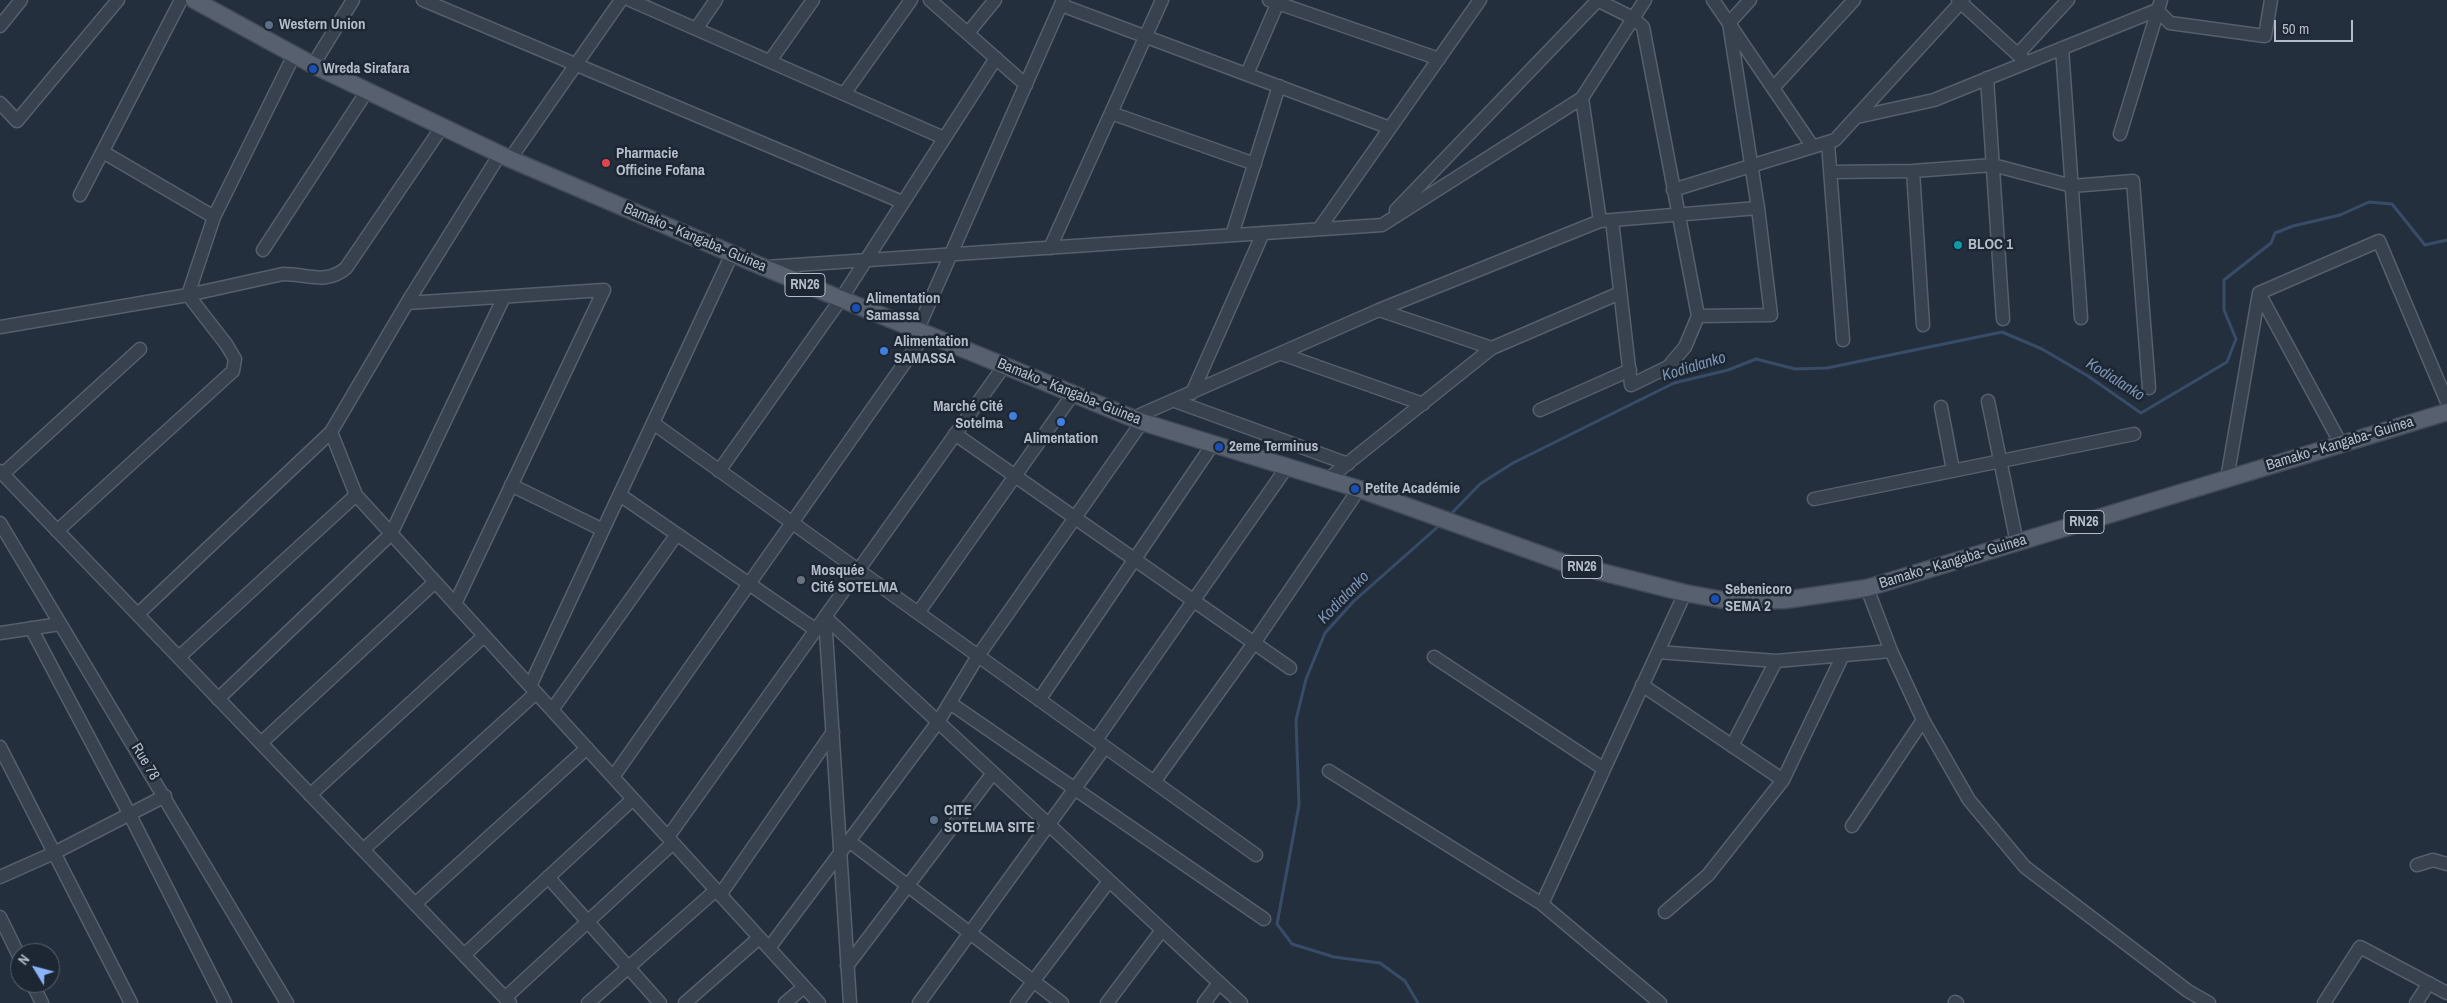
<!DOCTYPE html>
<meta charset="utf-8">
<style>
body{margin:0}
#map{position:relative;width:2447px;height:1003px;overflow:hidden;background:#242f3e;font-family:"Archivo Narrow",sans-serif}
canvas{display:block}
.north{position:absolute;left:10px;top:943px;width:50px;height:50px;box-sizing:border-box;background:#1d2633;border:1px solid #59626f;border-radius:50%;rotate:307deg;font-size:14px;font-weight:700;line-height:20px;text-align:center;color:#b4bcc9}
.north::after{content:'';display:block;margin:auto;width:18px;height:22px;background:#8ab4f8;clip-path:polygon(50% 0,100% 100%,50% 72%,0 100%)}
.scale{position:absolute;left:2274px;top:20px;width:79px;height:22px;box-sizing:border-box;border:2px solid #b4bcc9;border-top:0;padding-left:6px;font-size:15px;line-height:18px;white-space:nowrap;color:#b4bcc9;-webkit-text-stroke:4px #1d2633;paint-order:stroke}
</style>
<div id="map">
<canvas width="2447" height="1003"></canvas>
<div class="north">N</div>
<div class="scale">50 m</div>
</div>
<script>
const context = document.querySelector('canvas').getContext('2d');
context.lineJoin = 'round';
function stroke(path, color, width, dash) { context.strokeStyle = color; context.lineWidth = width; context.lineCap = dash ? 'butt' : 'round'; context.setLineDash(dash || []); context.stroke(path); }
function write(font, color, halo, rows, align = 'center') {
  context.font = font + ' "Archivo Narrow",sans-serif'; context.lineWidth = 5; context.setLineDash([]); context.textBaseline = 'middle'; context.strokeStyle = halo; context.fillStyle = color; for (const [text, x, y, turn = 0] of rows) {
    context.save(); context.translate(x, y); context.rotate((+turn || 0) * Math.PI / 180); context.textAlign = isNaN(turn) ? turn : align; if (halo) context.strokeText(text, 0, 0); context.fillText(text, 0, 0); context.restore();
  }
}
const stream = new Path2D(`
 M1449,516L1480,484L1513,463L1674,383L1728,370L1756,359L1795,369L1827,368L2002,332L2042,349L2088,376L2141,413L2227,362L2236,339L2224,310V280L2271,243L2275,233L2293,226L2340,215L2369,202L2392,204L2425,245L2447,240
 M1418,1003L1405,981L1380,963L1334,957L1292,944L1277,924L1299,805L1296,720L1306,679L1325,633L1354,601L1441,524`);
const minor = new Path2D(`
 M423,0L902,202
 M630,0L944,138
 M930,0L1026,85
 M1269,0L1439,59
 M1597,0L1633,18L1643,27L1698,316
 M1713,0L1813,147
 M1958,0L2026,62
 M1061,5L1390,128
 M2157,10L2170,23L2265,36L2271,0
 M0,26L21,0
 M696,29L716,0
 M968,33L995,0
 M2062,48L2081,318
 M2018,54L2068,0
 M770,61L813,0
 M313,65L353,0
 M1247,74L1279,0
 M1987,78L2003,319
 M1773,88L1854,0
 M844,94L911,0
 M1582,98L1600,221
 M0,103L17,121L118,0
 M1111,113L1255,164
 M1857,117L1934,100L2157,10
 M2120,134L2161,0
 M1828,143L1843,340
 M103,152L214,217
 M510,159L621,0
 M1913,171L1923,325
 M1830,172L1913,171L1993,165L2072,186L2133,181L2149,388
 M1673,190L1835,140L1963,0
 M80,195L181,0
 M1396,210L1598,0
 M1612,220L1631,385L1668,367L1685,347L1698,316L1771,315L1758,208L1729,23L1750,0
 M1319,229L1480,0
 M1232,235L1279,86
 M1050,248L1162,0
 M263,250L367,91
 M766,267L1382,225L1582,98L1645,0
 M2259,293L2379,241L2447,402
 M2259,293L2341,444
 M407,303L604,290L455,604
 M1379,310L1492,348
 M0,327L188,295L283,274C308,274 326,285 346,268L442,127
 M917,331L1063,0
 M1282,354L1423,404
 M1192,393L1263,233
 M1175,401L1348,464
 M1988,401L2017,543
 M1941,407L1953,470
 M1540,410L1630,370
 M1133,418L1379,310L1600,221L1758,208
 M653,423L1256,855
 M331,432L356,495L819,1003
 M955,434L1290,668
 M0,471L510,1003
 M719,471L841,299L996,58
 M3,474L140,349
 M1328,479L1492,348L1620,293
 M2227,479L2259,293
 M511,485L603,530
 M620,495L816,630
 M1814,499L2134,434
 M0,523L287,1003
 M57,531L233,371L235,359L226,344L188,295L214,217L294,55
 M1867,588L1891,651L1923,720L1969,800L2025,867L2188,991L2209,1003
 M918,613L1073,394
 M138,614L331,432L407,303L500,154
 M825,617L1241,1003
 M825,617L850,1003
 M31,628L130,815L225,1003
 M0,633L60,624
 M1658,652L1776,661L1891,651
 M179,657L356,495
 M1434,657L1604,769
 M1642,685L1783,780
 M530,686L732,254
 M218,699L391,534L504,297
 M1039,700L1213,444
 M950,703L1264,919
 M552,710L677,534
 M1096,740L1287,467
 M261,743L435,582
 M1732,746L1776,661
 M0,747L131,1003
 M1329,771L1542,904
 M613,777L925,334
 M1154,782L1254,643L1359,489
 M310,795L484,636
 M1852,826L1923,720
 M668,837L1004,366
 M849,841L1062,1003
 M363,850L536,693
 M2417,865L2433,860L2447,864
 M0,877L54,853L165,796
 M548,877L660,1003
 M720,895L833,732
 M415,904L587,748
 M1665,912L1708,875L1783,780L1843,655
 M0,917L20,958
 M769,948L938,722L978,656L1142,422
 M464,955L633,799
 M847,966L993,773
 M32,983L42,1003
 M505,998L673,843
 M1955,1002L1957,1003
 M588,1003L716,890
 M685,1003L759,938
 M785,1003L804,987
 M919,1003L1105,747
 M1017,1003L1109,881
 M1107,1003L1162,930
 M1204,1003L1219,983
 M1660,1003L1542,904L1685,593
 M2324,1003L2360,947L2447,993
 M2416,1003L2429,983`);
const major = new Path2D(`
 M194,0L313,65L510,159L763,267L1142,422L1359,489L1562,562L1685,593L1729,601L1785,600L1867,588L2447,412`);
const markers = [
 [269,25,5,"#5c6f8a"],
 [313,69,5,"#1a4fb4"],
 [606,163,5,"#e0444e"],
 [1958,245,5,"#0f9aa8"],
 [856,308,5,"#1a4fb4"],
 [884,351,5,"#3f7fe0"],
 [1013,416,5,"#3f7fe0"],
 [1061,422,5,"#3f7fe0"],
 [1219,447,5,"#1a4fb4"],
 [1355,489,5,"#1a4fb4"],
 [801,580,5,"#6b7280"],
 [1715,599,5,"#1a4fb4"],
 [934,820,5,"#5c6f8a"]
];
const shields = [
 [805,285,40],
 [2084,522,40],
 [1582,567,40]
];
const shieldNames = [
 ["RN26",805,285],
 ["RN26",2084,522],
 ["RN26",1582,567]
];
const poiNames = [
 ["Western Union",279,25],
 ["Wreda Sirafara",323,69],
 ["Pharmacie",616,154],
 ["Officine Fofana",616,171],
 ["BLOC 1",1968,245],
 ["Alimentation",866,299],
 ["Samassa",866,316],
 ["Alimentation",894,342],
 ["SAMASSA",894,359],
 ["Marché Cité",1003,407,"right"],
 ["Sotelma",1003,424,"right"],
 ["Alimentation",1061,439,"center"],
 ["2eme Terminus",1229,447],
 ["Petite Académie",1365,489],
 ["Mosquée",811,571],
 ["Cité SOTELMA",811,588],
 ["Sebenicoro",1725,590],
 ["SEMA 2",1725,607],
 ["CITE",944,811],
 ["SOTELMA SITE",944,828]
];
const streetNames = [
 ["Bamako - Kangaba- Guinea",695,238,23],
 ["Bamako - Kangaba- Guinea",1069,392,22],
 ["Bamako - Kangaba- Guinea",2340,444,-17],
 ["Bamako - Kangaba- Guinea",1953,562,-17],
 ["Rue 78",145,762,59]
];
const waterNames = [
 ["Kodialanko",1694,367,-17],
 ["Kodialanko",2115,380,32],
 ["Kodialanko",1344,598,-46]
];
stroke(stream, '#394c67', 3);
stroke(minor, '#565f6c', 15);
stroke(major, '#414a57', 19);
stroke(minor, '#38414e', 12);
stroke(major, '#56606e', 16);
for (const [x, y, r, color] of markers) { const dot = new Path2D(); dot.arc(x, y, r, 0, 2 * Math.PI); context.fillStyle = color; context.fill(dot); stroke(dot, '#1d2633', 2); }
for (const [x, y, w] of shields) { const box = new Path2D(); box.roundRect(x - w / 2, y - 11.5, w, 23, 4); context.fillStyle = '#1d2633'; context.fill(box); stroke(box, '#b4bcc9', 1); }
write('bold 14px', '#b4bcc9', null, shieldNames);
write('bold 15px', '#b4bcc9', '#1d2633', poiNames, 'left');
write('15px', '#b4bcc9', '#1d2633', streetNames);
write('italic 16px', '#7c92b1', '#1d2633', waterNames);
</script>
